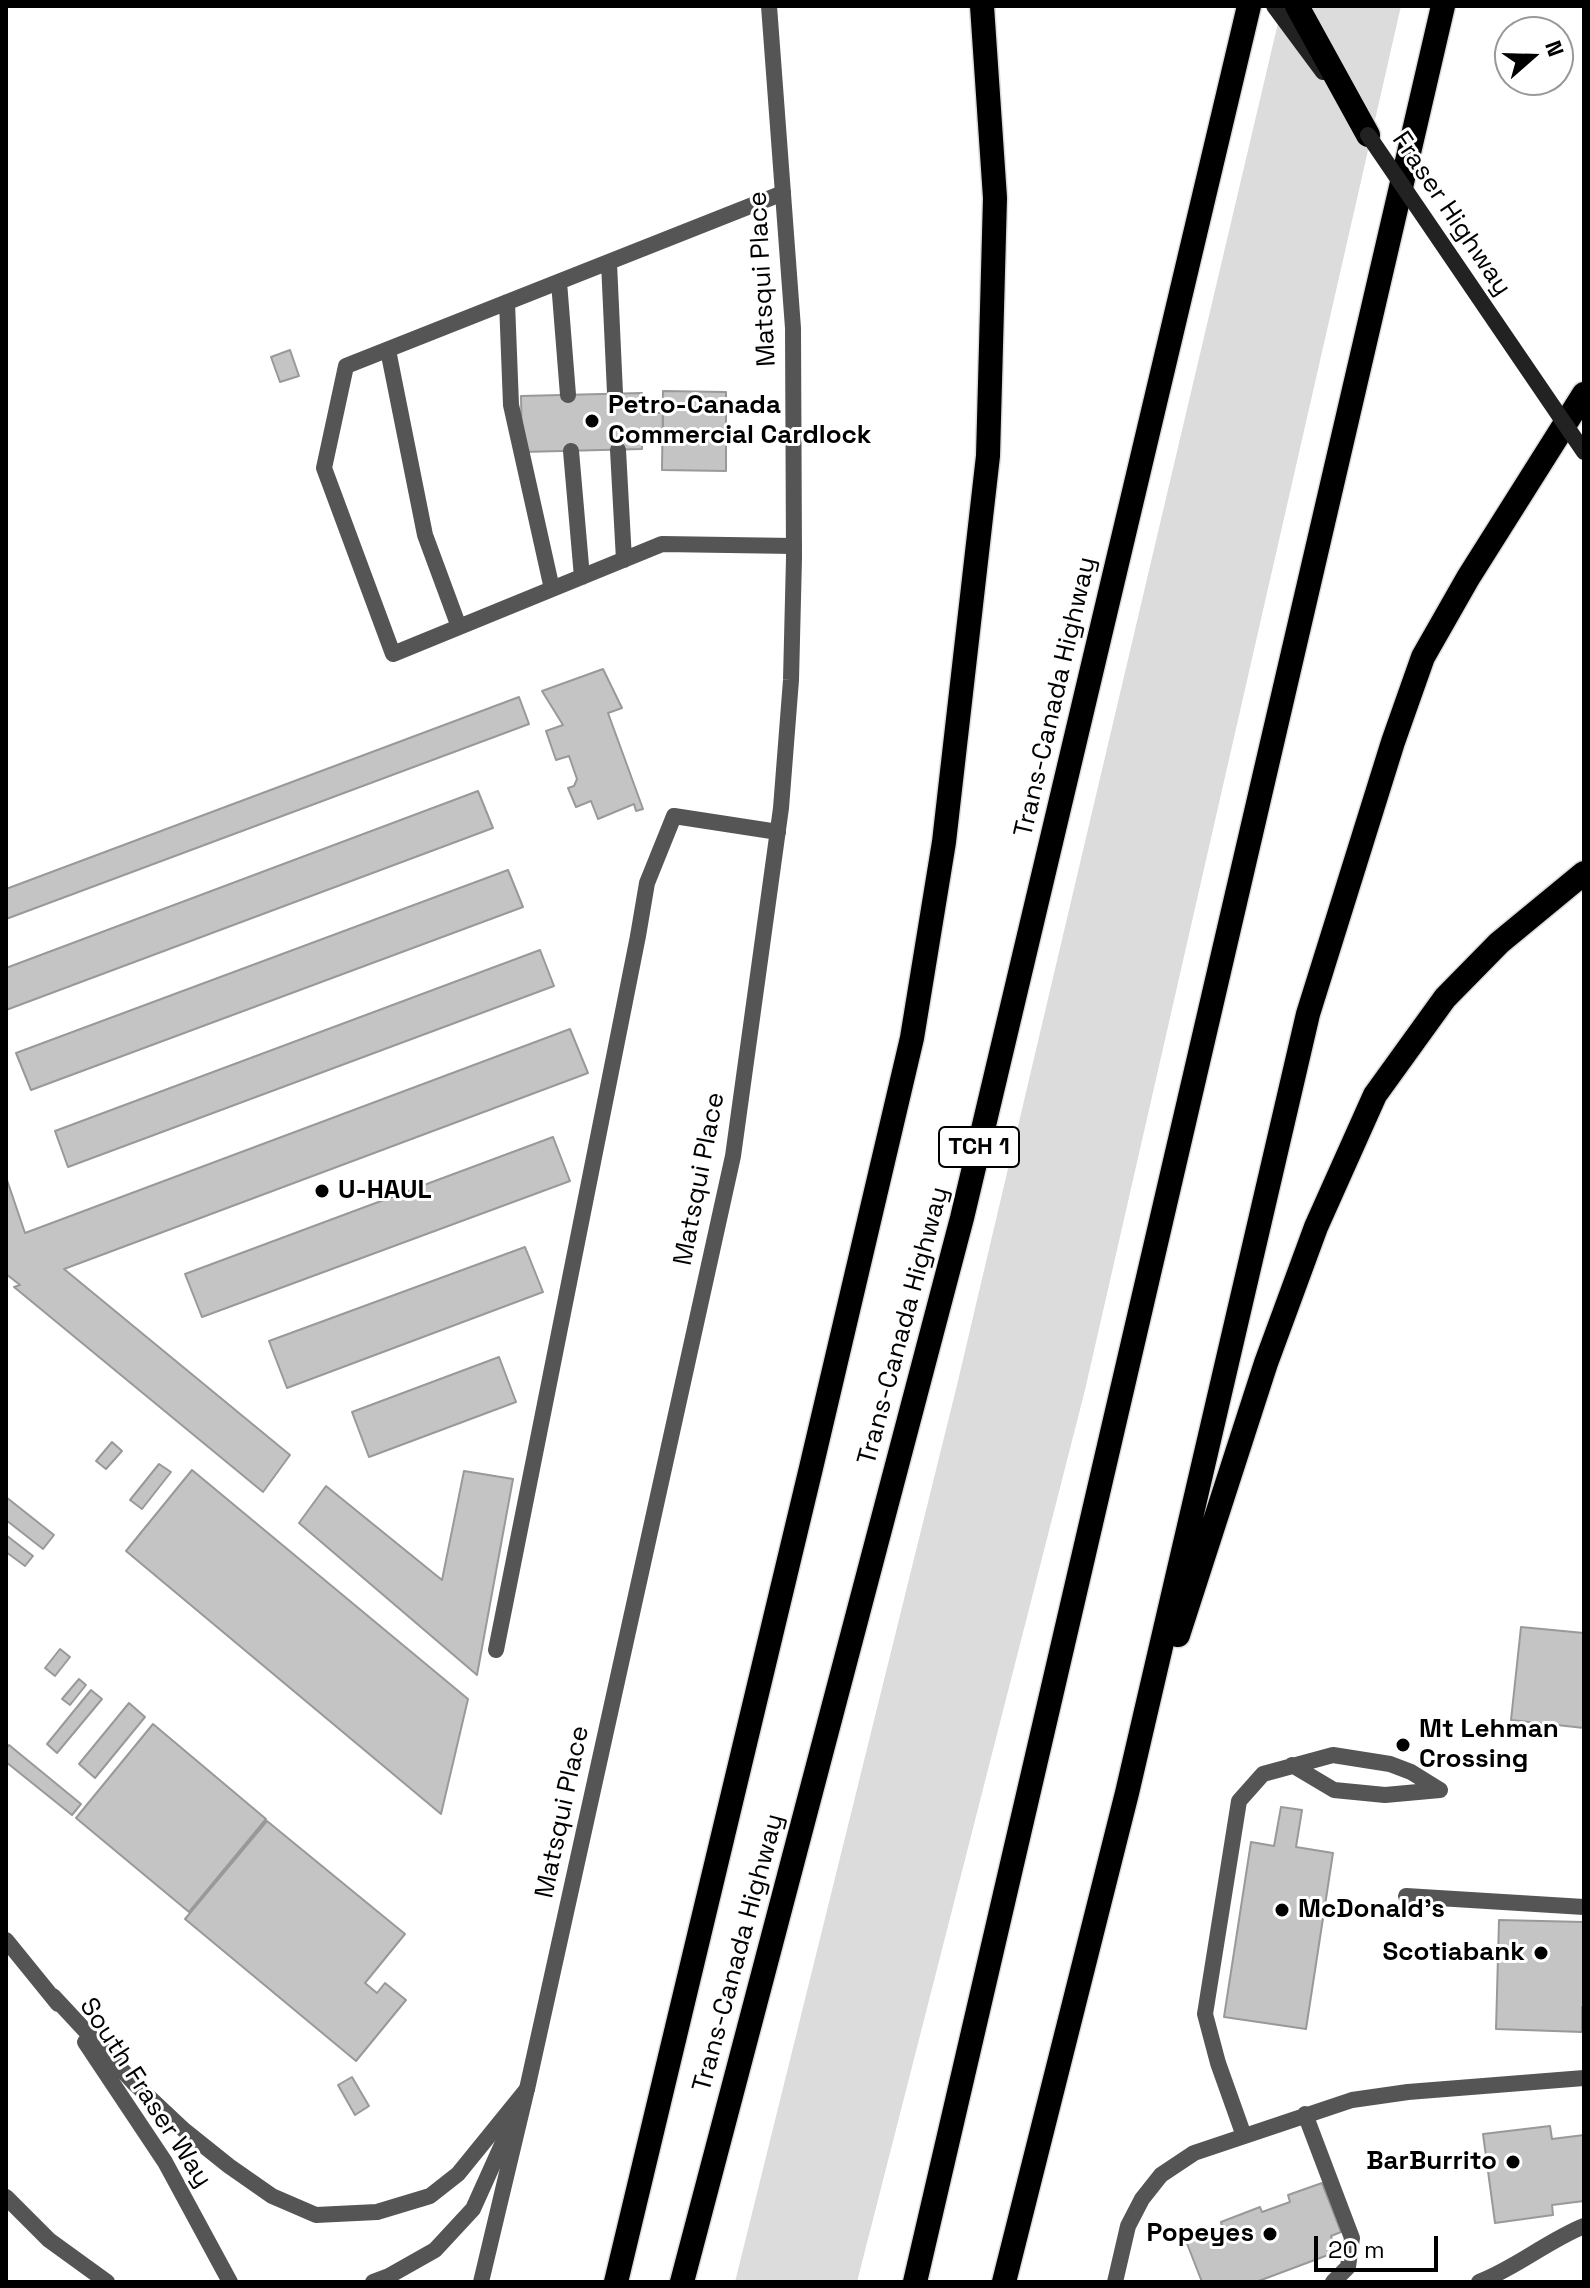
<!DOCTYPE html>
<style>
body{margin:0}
#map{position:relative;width:1590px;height:2288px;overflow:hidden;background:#fff;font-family:"Space Grotesk",sans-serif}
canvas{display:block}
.frame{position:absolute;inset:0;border:8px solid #000;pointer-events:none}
.north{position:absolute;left:1494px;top:16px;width:80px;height:80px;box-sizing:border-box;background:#fff;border:2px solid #999;border-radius:50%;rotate:70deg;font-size:22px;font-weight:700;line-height:32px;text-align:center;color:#000}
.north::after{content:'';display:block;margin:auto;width:28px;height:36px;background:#000;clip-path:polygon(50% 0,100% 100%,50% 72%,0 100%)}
.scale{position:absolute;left:1314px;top:2236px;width:124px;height:36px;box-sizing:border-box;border:4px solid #000;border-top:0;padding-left:10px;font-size:24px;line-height:28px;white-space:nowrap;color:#000;-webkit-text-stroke:6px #fff;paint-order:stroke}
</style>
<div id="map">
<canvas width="1590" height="2288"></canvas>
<div class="frame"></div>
<div class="north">N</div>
<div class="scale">20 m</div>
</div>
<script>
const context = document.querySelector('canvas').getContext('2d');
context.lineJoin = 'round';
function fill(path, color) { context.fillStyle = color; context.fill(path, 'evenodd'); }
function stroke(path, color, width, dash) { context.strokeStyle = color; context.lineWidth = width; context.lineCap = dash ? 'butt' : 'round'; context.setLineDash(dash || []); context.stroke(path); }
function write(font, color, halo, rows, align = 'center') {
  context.font = font + ' "Space Grotesk",sans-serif'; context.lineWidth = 6; context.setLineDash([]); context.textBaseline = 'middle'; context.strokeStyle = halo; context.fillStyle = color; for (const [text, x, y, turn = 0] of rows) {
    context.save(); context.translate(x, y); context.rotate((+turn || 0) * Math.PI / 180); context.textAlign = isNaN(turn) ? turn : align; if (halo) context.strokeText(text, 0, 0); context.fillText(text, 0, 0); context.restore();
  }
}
const green = new Path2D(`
 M1282,6H1401L1085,1390L857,2282H735L957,1385Z`);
const building = new Path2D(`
 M290,350L299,376L280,382L271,357Z
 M663,391L726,392V471L662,470Z
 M642,393L643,413H663V429L642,430V449L522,452L521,396Z
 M603,669L622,708L608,713L643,809L636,811L634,804L598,819L591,801L576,807L568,788L574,786L577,779L569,756L556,760L546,731L563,725L542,691Z
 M519,697L529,724L6,919V889Z
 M478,791L493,828L6,1010V968Z
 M508,870L523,907L31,1090L16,1053Z
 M540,950L554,986L68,1167L55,1131Z
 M570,1029L588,1073L64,1269L290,1455L263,1492L14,1287L20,1285L6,1274V1177L25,1233Z
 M553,1137L570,1181L202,1317L185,1274Z
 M525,1247L543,1292L287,1388L269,1341Z
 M499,1357L516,1402L369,1457L352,1412Z
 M112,1442L122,1451L106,1469L96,1461Z
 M159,1464L171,1472L142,1509L130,1500Z
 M192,1470L468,1699L441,1814L126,1551Z
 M464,1471L513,1479L477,1675L299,1523L326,1486L442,1580Z
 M6,1497L54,1535L43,1549L6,1520Z
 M6,1535L33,1556L25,1566L6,1552Z
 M1521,1627L1584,1633V1728L1511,1720Z
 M60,1649L70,1657L55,1676L45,1668Z
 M79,1679L86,1685L70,1705L62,1699Z
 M91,1690L102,1699L57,1753L47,1744Z
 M129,1703L145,1717L95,1778L79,1764Z
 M153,1724L266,1819L189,1912L76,1818Z
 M9,1745L81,1804L72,1815L6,1762V1749Z
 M1281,1807L1302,1810L1296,1847L1333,1853L1306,2029L1224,2017L1251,1842L1274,1846Z
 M267,1821L405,1934L365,1983L377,1993L385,1983L406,2000L356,2061L185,1919Z
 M1499,1920L1584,1922V2007H1582V2032L1496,2029Z
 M352,2077L369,2106L355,2115L338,2085Z
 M1550,2126L1552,2139L1584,2135V2201L1552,2205L1553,2215L1495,2223L1483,2134Z
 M1322,2183L1341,2232L1331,2236L1336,2252L1256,2282H1202L1186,2241L1222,2227L1221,2222L1260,2207L1262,2212L1290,2202L1288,2195Z`);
const service = new Path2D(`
 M783,193L346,366L324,468L393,654L662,544L794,546
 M609,263L615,393
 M559,282L568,395
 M507,302L511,405L552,589
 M388,350L425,535L459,627
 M618,450L624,560
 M571,451L582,577
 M496,1650L638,936L647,883L674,816L778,832
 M1292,1765L1334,1790L1385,1795L1440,1790
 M1406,1896L1584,1907
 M1305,2114L1352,2238L1348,2267L1333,2282
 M1244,2136L1218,2063L1205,2014L1239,1801L1263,1774L1333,1755L1390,1764L1411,1772L1440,1790
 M6,2197L49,2240L107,2282
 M1115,2282L1128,2226L1142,2199L1161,2175L1194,2153L1352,2100L1408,2092L1584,2078
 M1479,2282C1516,2268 1547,2241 1584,2226`);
const minor = new Path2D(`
 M373,2282L389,2276L435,2250L473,2209L527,2089L733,1156L781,808L791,680L794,558L793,328L769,6`);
const tertiary = new Path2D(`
 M6,1940L58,2004
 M53,1996L135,2084L184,2130L229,2166L272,2196L316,2215L377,2212L430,2196L458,2174L527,2089
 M85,2042L165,2162L230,2282
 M481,2282L526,2093`);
const secondary = new Path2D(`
 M1274,6L1323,72`);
const motorway = new Path2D(`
 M1297,6L1368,135
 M1178,1635L1266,1363L1316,1227L1375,1095L1445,998L1499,943L1584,873
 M616,2282L811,1468L912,1038L944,842L988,456L995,198L982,6
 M682,2282L962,1218L1249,6
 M915,2282L1443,6
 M1004,2282L1127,1793L1308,1014L1393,742L1423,657L1468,578L1584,394`);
const secondaryBridge = new Path2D(`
 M1368,135L1584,452`);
const markers = [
 [592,421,8,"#000"],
 [322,1191,8,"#000"],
 [1403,1745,8,"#000"],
 [1282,1910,8,"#000"],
 [1541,1953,8,"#000"],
 [1513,2162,8,"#000"],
 [1270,2234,8,"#000"]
];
const shields = [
 [979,1147,80]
];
const shieldNames = [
 ["TCH 1",979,1147]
];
const streetNames = [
 ["Fraser Highway",1451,214,56],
 ["Matsqui Place",763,279,-93],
 ["Trans-Canada Highway",1056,697,-77],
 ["Matsqui Place",700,1179,-79],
 ["Trans-Canada Highway",904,1326,-75],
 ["Matsqui Place",563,1812,-78],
 ["Trans-Canada Highway",739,1953,-75],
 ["South Fraser Way",145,2093,57]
];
const poiNames = [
 ["Petro-Canada",608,406],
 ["Commercial Cardlock",608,436],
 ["U-HAUL",338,1191],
 ["Mt Lehman",1419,1730],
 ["Crossing",1419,1760],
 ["McDonald's",1298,1910],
 ["Scotiabank",1525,1953,"right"],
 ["BarBurrito",1497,2162,"right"],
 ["Popeyes",1254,2234,"right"]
];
fill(green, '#dcdcdc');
fill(building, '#c4c4c4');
stroke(building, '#999', 2);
stroke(motorway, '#dbdbdb', 27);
stroke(service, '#555', 16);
stroke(minor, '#555', 16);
stroke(tertiary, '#555', 16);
stroke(secondary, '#222', 16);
stroke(motorway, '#000', 24);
stroke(secondaryBridge, '#222', 16);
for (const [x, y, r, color] of markers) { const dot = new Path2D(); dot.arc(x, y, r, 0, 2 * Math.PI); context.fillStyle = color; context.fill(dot); stroke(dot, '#fff', 3); }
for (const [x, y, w] of shields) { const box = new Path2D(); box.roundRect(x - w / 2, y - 20, w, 40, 6); context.fillStyle = '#fff'; context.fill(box); stroke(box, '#000', 2); }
write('bold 24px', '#000', null, shieldNames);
write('26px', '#000', '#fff', streetNames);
write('bold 26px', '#000', '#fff', poiNames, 'left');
</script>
